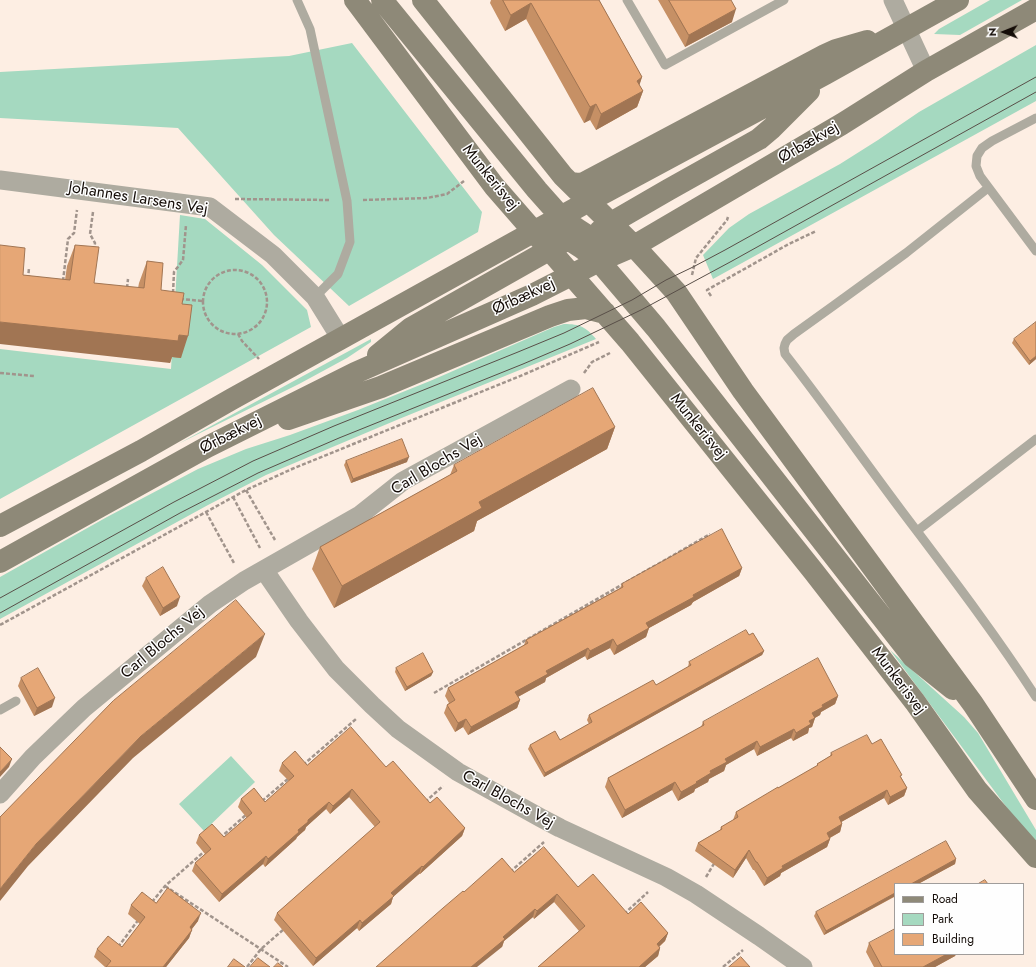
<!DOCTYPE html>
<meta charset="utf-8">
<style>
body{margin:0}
#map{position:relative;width:1036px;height:967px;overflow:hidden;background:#fdeee3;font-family:Jost,sans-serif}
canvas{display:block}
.legend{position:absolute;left:894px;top:883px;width:130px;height:72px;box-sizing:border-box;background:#fefefe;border:1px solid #a09d9b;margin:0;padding:5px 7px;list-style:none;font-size:12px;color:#140c07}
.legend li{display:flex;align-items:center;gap:8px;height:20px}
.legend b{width:20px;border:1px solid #a09d9b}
.north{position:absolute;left:984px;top:12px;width:40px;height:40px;-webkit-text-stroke:3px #fefefe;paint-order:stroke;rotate:269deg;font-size:11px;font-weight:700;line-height:16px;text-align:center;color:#140c07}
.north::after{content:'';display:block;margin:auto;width:14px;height:18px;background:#140c07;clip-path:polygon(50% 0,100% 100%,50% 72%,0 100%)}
</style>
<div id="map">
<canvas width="1036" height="967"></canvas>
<ul class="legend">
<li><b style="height:5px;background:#8e8978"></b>Road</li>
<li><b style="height:11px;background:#a5d9c0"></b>Park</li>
<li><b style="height:11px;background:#e6a776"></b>Building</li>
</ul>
<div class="north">N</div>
</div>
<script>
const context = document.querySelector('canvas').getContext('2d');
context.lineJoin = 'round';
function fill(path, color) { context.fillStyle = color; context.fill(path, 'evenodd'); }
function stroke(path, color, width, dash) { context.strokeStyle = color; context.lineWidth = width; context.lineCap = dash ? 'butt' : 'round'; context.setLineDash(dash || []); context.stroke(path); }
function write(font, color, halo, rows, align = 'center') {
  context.font = font + ' Jost,sans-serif'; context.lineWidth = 3; context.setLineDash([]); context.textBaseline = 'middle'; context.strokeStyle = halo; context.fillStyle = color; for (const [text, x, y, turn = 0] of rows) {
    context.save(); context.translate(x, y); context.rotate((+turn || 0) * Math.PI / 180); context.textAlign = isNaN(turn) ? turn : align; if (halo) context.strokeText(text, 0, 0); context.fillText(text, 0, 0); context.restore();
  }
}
const green = new Path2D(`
 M990,0H1022L960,35L934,34L939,29Z
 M352,43L482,212L478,232L349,306L274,235L178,128L0,118V72L289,56Z
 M1036,45V101L713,279L703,255L729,228L749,214L840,164L878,140L919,112Z
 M180,215L205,219L262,265L307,310L311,327L0,499V349L171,369Z
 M564,324C580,324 586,327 596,339L399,419L266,475L208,505L0,619V577L107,517L198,469L246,449L290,435L358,410L430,381L554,327Z
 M371,339V342L347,358L299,384L178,444Z
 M890,650L964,717L978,733L1036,830V847Z
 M231,756L255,782L204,831L179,804Z`);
const path = new Path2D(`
 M235,199L330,200
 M363,200L427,198L447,194L464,181
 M93,212L90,234L95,243L94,250
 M203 302a32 32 0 1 1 64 0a32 32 0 1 1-64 0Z
 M692,275L696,258L727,220L728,217
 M28,279L29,268
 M63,281L68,239L74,233L77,210
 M127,288L128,279
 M173,293L174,272L183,260L186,225
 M711,296L707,290L787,245L816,231
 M180,299L203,301
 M238,334L242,341L259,359
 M0,373L34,376
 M584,373L592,362L610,353
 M246,490L275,540
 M233,497L260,548
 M206,512L234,563
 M0,625L246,490L292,469L525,374L599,342
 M434,693L710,534
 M303,765L356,719
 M262,801L289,778
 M425,802L443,786
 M220,838L248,813
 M510,872L544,842
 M706,877L715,862
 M165,886L288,967
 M152,902L165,886L206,850
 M624,914L648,892
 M118,947L139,919
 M247,967L261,949L284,929
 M723,967L743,950`);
const lane = new Path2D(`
 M297,0L310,29L347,201L350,242L338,274L315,297
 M627,0L665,65L784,0
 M1036,118L992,141L982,148L977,156L976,166L980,176L1036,251
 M988,188L906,253L833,306L794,334L787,340L785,344L784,348L785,354C825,405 862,458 901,510C947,571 994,632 1036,697
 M917,531L1036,439
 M0,710L16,701`);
const street = new Path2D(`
 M893,0L926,71
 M0,180L210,207L273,255L315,297L341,339
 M264,570L299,621L336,669L372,705L398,729L458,772L541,818L560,828L666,877L696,894L759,936L803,967
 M0,794L33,757L84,708L210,604L244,581L360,515L403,481L571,389`);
const secondary = new Path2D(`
 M355,0L494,186L630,342L814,572L915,702L977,790L1036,857
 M382,0L537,190L561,217L577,229L591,238L634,246
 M423,0L563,176L634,246L676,292L743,391L973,704L1036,799
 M570,183L579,184L584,183L825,55L836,50L867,41
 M600,231L611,223L668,190L759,139L772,128L809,91
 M535,232L568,239L582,248L599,261L656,328L913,657L953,689
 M378,355L411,328L563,242
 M288,419L381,387L550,316L568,310L586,308L605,313
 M0,526L141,451L232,399L589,201L825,74L958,0
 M0,562L207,447L355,373L532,295L599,261L634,246L842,124L926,71L1036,9`);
const tram = new Path2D(`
 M0,598L174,502L253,461L334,426L518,352L564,333L632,300L666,280L693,267L725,250L1036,77
 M0,613L180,513L258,473L339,438L523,364L570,344L641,310L732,261L1036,92`);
const wall = new Path2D(`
 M491,0H599L642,77L639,85L643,91L637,107L596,130L590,120L584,123L526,19L505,31L490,3Z
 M658,0H731L732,22L685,47Z
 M75,245L94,283L138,288L139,283L147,261L161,290L182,304L181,358L172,357L170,363L23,275L65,280L67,266Z
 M1014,339L1036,359L1029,365L1012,343Z
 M615,427L607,449L477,521L474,531L334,608L312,569L320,547L450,475L454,465Z
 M346,461L407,462L351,483L344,465Z
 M742,568L739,576L693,602L691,605L649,628L646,637L614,655L610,648L587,660L585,656L546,678L545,682L518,697L520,700L517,708L468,735L463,727L455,732L444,713L447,705L449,703L445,696L448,688L524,645L526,640L620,588L622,584Z
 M146,578L177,606L160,616L142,586Z
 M749,635L764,651L762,655L544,777L528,749L530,745L560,740L589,724L587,720L589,715L656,685L688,667L689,662Z
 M396,668L433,672L431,676L405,691L395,672Z
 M21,678L52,707L34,716L18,686Z
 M838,696L835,704L821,712L820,715L815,718L812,727L809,728L808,733L793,741L791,738L757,756L754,749L726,765L724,771L709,779L708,782L695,789L694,792L678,801L672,790L622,818L605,787L608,778L701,727L703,722Z
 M872,744L901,777L907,788L904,796L888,805L884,798L841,822L842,824L840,832L830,838V839L827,847L781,873L780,876L764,886L754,870H753L746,858L733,878L695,851L698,843L720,830L721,827L733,820L736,812L817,766V764L830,756L831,753Z
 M282,763L307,765L386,767L430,803L465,828L462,836L420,874H419L393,897L391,904L359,931L357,928L313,966L274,920L277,913L375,827L349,797L330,814L326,809L306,827L305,830L297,837L296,839L265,867L263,864L219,902L192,871L195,863L205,854L196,843L199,835L224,837L247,818L238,807L241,799L265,802L289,781L279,771Z
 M956,859L955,864L824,935L814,916L816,912Z
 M514,872L578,887L628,914L668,933L665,941L659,947L660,948L658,956L645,967H538L579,931L554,902L534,919L533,917L504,941L502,947L464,892Z
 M156,903L198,921L192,929L189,938L166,967H105L94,957L97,949L122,947L140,924L128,914L131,905Z
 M869,943L895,954H956L955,956L935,967H874L866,952Z`);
const shadedWall = new Path2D(`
 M531,3L526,19L505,31L511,15Z
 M736,9L732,22L685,47L689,35Z
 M642,77L637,93V81Z
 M643,91L637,107L596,130L601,114Z
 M596,104L590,120L584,123L590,107Z
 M0,322L179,335L188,336L181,358L172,357L170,363L0,344Z
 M1036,356V359L1029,365L1030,361Z
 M615,427L607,449L477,521L474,531L334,608L342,586L479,502Z
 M409,457L407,462L351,483L353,479Z
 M742,568L739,576L693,602L691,605L649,628L646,637L614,655L617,646L646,623L693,595Z
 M180,597L177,606L160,616L163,608Z
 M265,634L256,657L133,758L28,866L0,901V889L36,844L141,736Z
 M613,639L610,648L587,660L590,651Z
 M588,648L585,656L546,678L545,682L512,700L515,692L546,671Z
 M764,651L762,655L544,777L545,773Z
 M433,672L431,676L405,691L407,687Z
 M838,696L835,704L821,712L820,715L809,721L812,713L822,705Z
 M55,698L52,707L34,716L37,708Z
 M520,700L517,708L468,735L471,727Z
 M815,718L812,727L809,728L808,733L793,741L796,733L809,721Z
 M466,719L463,727L455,732L458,723Z
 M794,729L791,738L757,756L760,747Z
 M757,741L754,749L726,765L724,771L709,779L708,782L695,789L694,792L678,801L681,792L710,771L725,759Z
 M12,759L9,767L0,777V772Z
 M675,782L672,790L622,818L625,810Z
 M907,788L904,796L888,805L890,797Z
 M352,789L349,797L330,814L333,806Z
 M887,790L884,798L836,825L839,817Z
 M329,802L326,809L306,827L305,830L297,837L296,839L265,867L268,859L298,830L308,820Z
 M842,824L840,832L824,841L827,833Z
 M465,828L462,836L420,874L423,867Z
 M830,839L827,847L781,873L780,876L764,886L767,878L782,866Z
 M749,850L746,858L733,878L735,870Z
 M266,856L263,864L219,902L222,894Z
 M956,859L955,864L918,884H911Z
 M422,866L419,874L393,897L391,904L359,931L362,923L391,893Z
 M895,893V896L824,935L826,931Z
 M557,894L554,902L534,919L537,911Z
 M535,909L533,917L504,941L502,947L477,967H471L503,937Z
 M201,913L198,921L187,935L190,927Z
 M360,920L357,928L313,966L316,958Z
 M192,930L189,938L166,967H163Z
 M668,933L665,941L654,951L657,944Z
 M660,948L658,956L645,967H639Z
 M947,954H956L955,956L935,967H923Z`);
const building = new Path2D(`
 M503,0H599L642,77L637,81L643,91L601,114L596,104L590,107L531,3L511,15Z
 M669,0H731L736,9L689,35Z
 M0,245L25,248L23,275L70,280L75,245L99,247L94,283L144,288L147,261L163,263L161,290L184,293L182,304L192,305L188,336L179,335L178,341L0,322Z
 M1036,322V356L1030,361L1014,339Z
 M593,388L615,427L479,502L482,508L342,586L320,547L457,471L454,465Z
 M402,439L409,457L353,479L346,461Z
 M722,529L742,568L693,595L694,597L646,623L649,628L617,646L613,639L590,651L588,648L546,671L548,674L515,692L520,700L471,727L466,719L458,723L447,705L455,700L448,688L528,643L526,640L623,587L622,584Z
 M163,567L180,597L163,608L146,578Z
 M236,600L265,634L141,736L36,844L0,889V817L1,816L113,701Z
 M746,630L749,635L753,633L764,651L545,773L530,745L555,731L560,740L592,722L589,715L653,680L656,685L691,665L689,662Z
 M423,653L433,672L407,687L396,668Z
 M818,658L838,696L822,705L823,707L812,713L815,718L809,721L811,724L796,733L794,729L760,747L757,741L725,759L727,762L710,771L711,773L696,782L697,783L681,792L675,782L625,810L608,778L704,725L703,722Z
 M38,668L55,698L37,708L21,678Z
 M351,727L386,767L393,761L430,803L437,797L465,828L423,867L422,866L391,893L394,896L362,923L360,920L316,958L277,913L380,822L352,789L333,806L329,802L308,820V822L298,830L299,832L268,859L266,856L222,894L195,863L211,849L199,835L212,824L224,837L252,813L241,799L254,788L265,802L294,776L282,763L295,751L307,765Z
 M867,735L872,744L881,739L902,775L900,776L907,788L890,797L887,790L839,817L842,824L827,833L830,839L782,866L783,868L767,878L757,862H756L749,850L735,870L698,843L722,829L721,827L738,817L736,812L778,787V788L818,765L817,764L832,755L831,753Z
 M0,747L12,759L0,772Z
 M946,841L956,859L911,884H895V893L826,931L816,912Z
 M544,847L578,887L593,874L628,914L641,902L668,933L657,944L660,948L639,967H538L585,926L557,894L537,911L535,909L503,937L505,939L471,967H376L443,908L463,891L464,892L502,858L514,872Z
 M985,880L988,884H978Z
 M168,888L201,913L190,927L192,930L163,967H106L111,961L97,949L108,936L122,947L145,917L131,905L142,892L156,903Z
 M895,929V954H947L923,967H882L869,943Z
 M741,957L750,967H729Z
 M258,958L270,967H250Z
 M234,959L245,967H228Z
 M278,963L283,967H274Z`);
const streetNames = [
 ["Ørbækvej",809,143,-30],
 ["Munkerisvej",490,178,51],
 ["Johannes Larsens Vej",138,199,9],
 ["Ørbækvej",524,297,-25],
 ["Munkerisvej",698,427,51],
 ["Ørbækvej",231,435,-27],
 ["Carl Blochs Vej",437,465,-31],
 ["Carl Blochs Vej",163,643,-40],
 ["Munkerisvej",898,681,53],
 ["Carl Blochs Vej",508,800,29]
];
fill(green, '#a5d9c0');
stroke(path, '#a1948c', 2.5, [4, 2]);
stroke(lane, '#aeaba0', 9);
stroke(street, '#aeaba0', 19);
stroke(secondary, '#8e8978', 22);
stroke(tram, '#594f48', 1);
fill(wall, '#c69065');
fill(shadedWall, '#a17553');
fill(building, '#e6a776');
stroke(building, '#a17553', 1);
write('16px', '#140c07', '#fefefe', streetNames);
</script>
